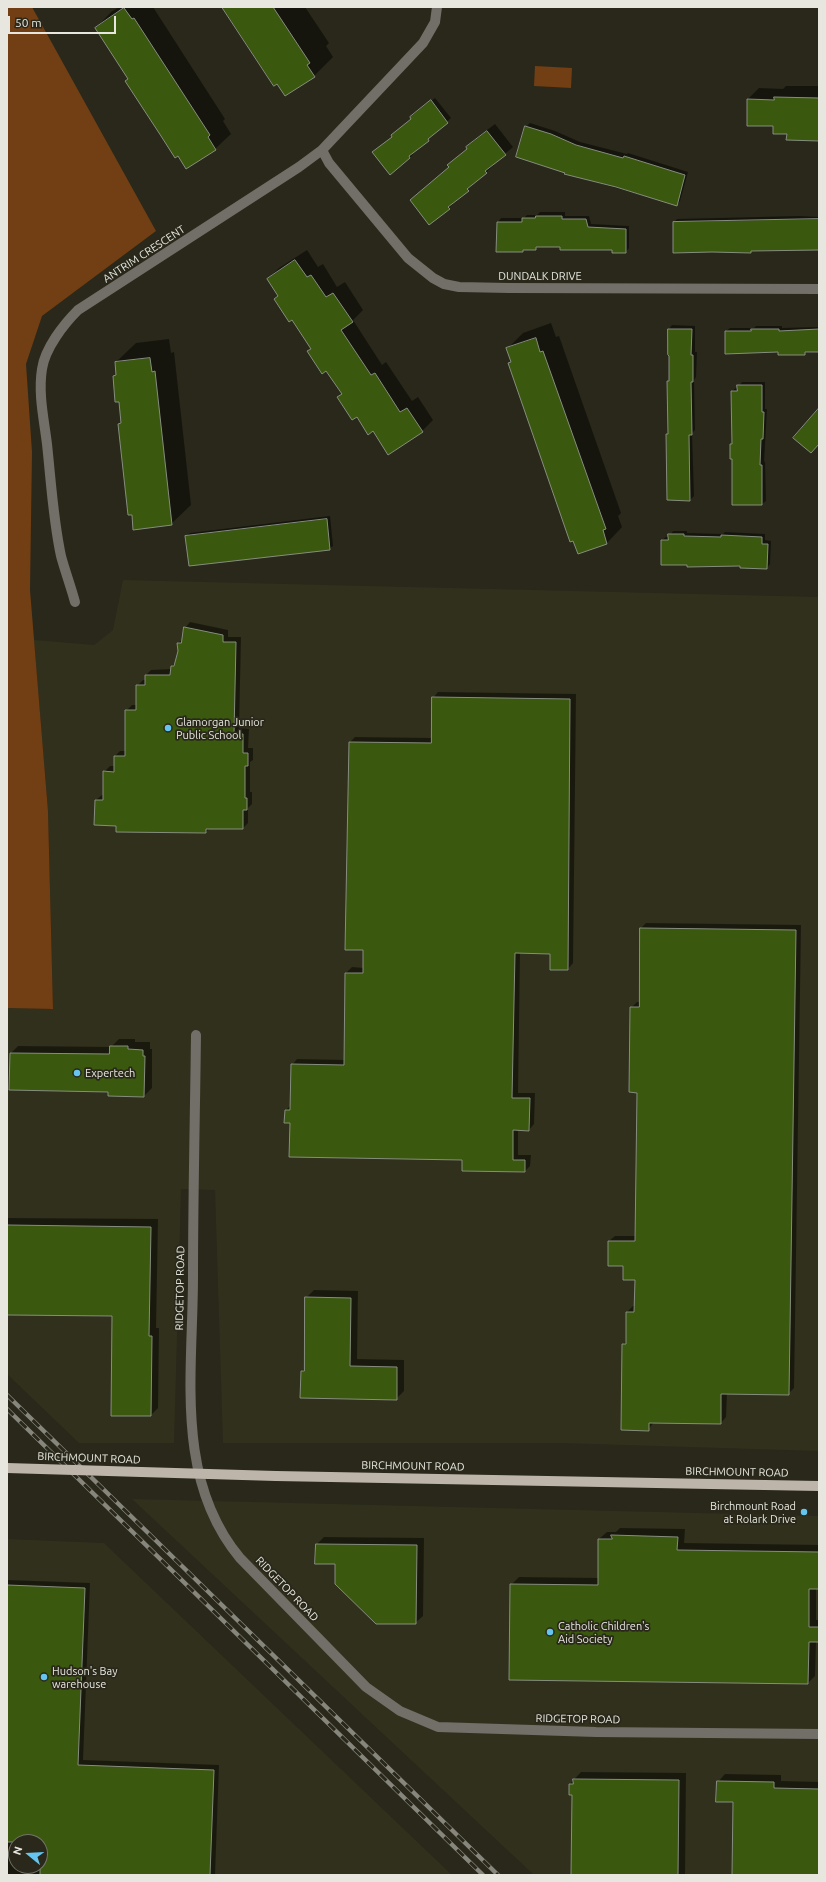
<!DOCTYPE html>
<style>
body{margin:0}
#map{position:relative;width:826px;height:1882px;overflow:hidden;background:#29281b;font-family:Ubuntu,sans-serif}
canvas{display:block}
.frame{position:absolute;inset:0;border:8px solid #e7e7df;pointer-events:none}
.north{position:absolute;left:8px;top:1834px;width:40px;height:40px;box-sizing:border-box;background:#29281b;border:1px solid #757469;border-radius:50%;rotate:288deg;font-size:11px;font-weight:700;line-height:16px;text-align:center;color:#e7e7df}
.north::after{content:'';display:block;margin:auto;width:14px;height:18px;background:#65c5ee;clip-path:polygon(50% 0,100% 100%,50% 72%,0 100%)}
.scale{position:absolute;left:8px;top:16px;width:108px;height:18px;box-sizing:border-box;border:2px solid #e7e7df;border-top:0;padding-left:5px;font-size:12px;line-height:14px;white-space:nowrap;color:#e7e7df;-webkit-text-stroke:3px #29281b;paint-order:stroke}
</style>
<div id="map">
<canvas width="826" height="1882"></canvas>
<div class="frame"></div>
<div class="north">N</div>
<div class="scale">50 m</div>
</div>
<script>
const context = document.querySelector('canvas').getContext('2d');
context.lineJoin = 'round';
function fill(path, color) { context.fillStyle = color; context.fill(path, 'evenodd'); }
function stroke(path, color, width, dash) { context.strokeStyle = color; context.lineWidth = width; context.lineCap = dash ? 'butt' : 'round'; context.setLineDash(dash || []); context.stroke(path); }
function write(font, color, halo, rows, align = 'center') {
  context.font = font + ' Ubuntu,sans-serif'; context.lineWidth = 3.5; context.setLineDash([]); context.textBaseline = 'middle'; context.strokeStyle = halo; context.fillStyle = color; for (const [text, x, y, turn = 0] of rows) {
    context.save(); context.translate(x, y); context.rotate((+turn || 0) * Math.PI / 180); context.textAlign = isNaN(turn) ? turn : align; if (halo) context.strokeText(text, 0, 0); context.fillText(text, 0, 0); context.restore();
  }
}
const built = new Path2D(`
 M123,580L819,597V1451L561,1443H223L215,1190L181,1189L174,1443H79L7,1374V1008L53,1009L48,811L34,640L94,645L113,630Z
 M132,1499L819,1516V1875H534Z
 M7,1539L104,1543L452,1875H7ZM16,1842H40V1866H16Z`);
const green = new Path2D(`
 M7,7H32L156,231L42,316L26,364L32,452L30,590L48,811L53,1009L7,1008Z
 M535,66L572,68L571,88L534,86Z`);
const shadow = new Path2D(`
 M119,7H153L225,119L223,121L231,134L215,149L129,79L96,28L111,12Z
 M224,7H305L329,43L326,46L333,57L314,76Z
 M786,86H819V140L788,133L774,125L748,99L759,88L783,89Z
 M435,98L451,118L412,153L413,154L410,158L393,136L412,119L411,117L414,113Z
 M530,123L555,131L580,142L627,154L628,153L688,172L680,201L677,205L566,174L526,127Z
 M495,124L513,147L493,164L494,165L456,200L449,208L429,224L450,167L448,165L468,148L474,140Z
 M540,212H565V216H589L591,224L629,226V248L626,252L613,249L538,246L535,249H525L523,251H497L498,222L501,218H524L527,215H537Z
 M799,216L819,217V250H753L750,252L674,222L677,219Z
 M307,250L318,267L323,264L337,287L345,282L363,310L353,320L382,365L386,362L412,401L418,397L433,420L422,431L374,430L338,397L342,393L268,279L279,268Z
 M551,323L556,337L559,336L621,513L618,516L622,527L607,543L578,553L509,363L512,361L507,349L523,333Z
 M672,325L695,326V352H697L696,377L694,380L695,430L692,433L694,496L690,500L667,434L669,432L668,381L670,379L669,329Z
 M756,326H782V328L819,327V352L779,354V351L726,331L730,328H754Z
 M169,339L171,353L174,352L191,505L171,524L119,424L122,421L120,401L114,376L117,373L116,362L136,343Z
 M742,382H765V409H767L764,462L765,461L766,501L762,504L733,458L732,391L736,388H738Z
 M330,516L333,546L329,549L186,536L190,533Z
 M673,531H687V533L723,534L725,532L765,534V540L771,541L770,564L767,568L716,565L714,567L688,566V564L662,540L666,537H669Z
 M190,622L228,630V637H241L239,728L249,729L248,748H253V760L250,762V792H252V804L248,808V823L243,828H210L206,832L117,825L96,800L102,795H104V772L110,766H115V756L120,751H126V711L132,705H137V686L143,680H146V675L151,670L172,669V666L176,662L179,652L178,643L183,639L185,628Z
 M438,692L576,694L573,963L568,969L551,953H520L518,1093H535L534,1124L529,1130L518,1129V1155H531L530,1166L525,1171L291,1122L286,1110L291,1105L292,1065L297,1059L345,1060L346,973L352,967L364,968V949L350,742L355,737L432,738L433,698Z
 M646,923L801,925L794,1388L788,1394L727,1393L726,1417L721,1423L654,1422L648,1430L622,1429L623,1344L627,1341V1312L633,1306H635L636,1279L609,1241L615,1236H636L638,1092L631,1008L637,1002H640L641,928Z
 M119,1039H135V1042H150V1049H152V1088L144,1096L109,1091L11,1053L18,1046L111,1047Z
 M7,1218L158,1219L156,1328H159L158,1408L151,1415L113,1315L7,1314Z
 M314,1290L358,1291L357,1359L404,1360V1391L396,1399L302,1371L305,1368L306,1298Z
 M620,1528L685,1529L684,1543L819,1545V1588H816V1620H819V1640L816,1641L815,1676L808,1683L511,1585L519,1577L599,1578V1539L607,1532H616Z
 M324,1537L424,1538L423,1616L415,1623L336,1563L317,1544Z
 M7,1580L90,1583L83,1760L219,1765L215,1875H7ZM16,1842H40V1866H16Z
 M581,1772L686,1773L685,1875H572L573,1794L570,1784Z
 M725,1774L781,1775V1781L819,1782V1875H733L734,1801L718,1782Z`);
const building = new Path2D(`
 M222,7H273L310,63L307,65L315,77L285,96L277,84L274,86Z
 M124,8L132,19L134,18L210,135L208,137L216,150L186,169L178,156L175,158L161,136L125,81L128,79L95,28Z
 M774,97L819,98V141L786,140L787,134H773V126H747V99L774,100Z
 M431,100L448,123L428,139L429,141L409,156L410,158L390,175L372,152L392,137L391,135L411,119L410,117Z
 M525,126L551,134L576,145L623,158L624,156L685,175L677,206L616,187L564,174L565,173L516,157Z
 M487,131L506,155L485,171L487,173L467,189L469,191L448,207L450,209L429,225L410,200L449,167L447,165L467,149L466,147Z
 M536,216H562V219H586L588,227L626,229V253H612V250H560V247H536V250H523V252H496L497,222H522V218H535Z
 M819,219V250L751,251V253L712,252L673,253V222Z
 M295,260L307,277L311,275L326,297L333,293L353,322L341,330L371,375L375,373L400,412L407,408L423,432L388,455L373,431L368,435L357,417L352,420L337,397L342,394L326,371L322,374L307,351L311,349L292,320L289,322L274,299L278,296L267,279Z
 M668,329H692L691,355H693V382H691L692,435H689L690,501L667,500L666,434H668L667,381H669V356L668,355Z
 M751,329H779V331L819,329V352H805V355H778V352L725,354V331H751Z
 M536,338L540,352L543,351L606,529L603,530L607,544L578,554L573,541L570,542L508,363L511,362L506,348Z
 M150,358L152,372L155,371L172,525L133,530L132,515H128L118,424L121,423L119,402H115L113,376L116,375L115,362Z
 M737,385H762V412H764L763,439H761L760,465H762V505H732V459H730V444H732L731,391H737Z
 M819,408V444L811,453L793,438Z
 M327,519L330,550L189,566L185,536Z
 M668,534H684V536L721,537V535L762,537V544H768L767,569L740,568V566L687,567V565H661V540H668Z
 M184,627L223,635V642H236L234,734H243V753H248V766H245V798H247V810H243V829H206V833L116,832V826L94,825L95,800H103V771L114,772V756H125V710H136V685H145V675H170L171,666H174L178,651L177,643H181Z
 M432,697L570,699L568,970H550V954L515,953L512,1098H530L529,1131L513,1130V1160H525V1172L462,1171V1160L289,1157L290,1123H284L285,1110H290L291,1064L344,1065L345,973H363V950H345L349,742L431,743Z
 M640,928L796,930L789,1395L721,1394V1424L649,1423V1431L621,1430L622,1344H626V1312H634L635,1280H623V1266H608V1241H635L637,1093L629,1092L630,1007H639Z
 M110,1046H128V1049L143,1050V1056H145L144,1097L108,1096V1092L9,1090L10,1053L109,1054Z
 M7,1225L151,1227L149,1336H152L151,1416H111L112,1316L7,1315Z
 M305,1297L351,1298L350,1366L397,1367V1400L300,1398L301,1371H304Z
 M611,1535L678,1537L677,1550L819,1552V1589H809V1627H819V1642H809L808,1684L509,1680L510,1584L598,1585V1539H612Z
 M316,1544L417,1545L416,1624H376L335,1584V1564H315Z
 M7,1585L85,1588L78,1765L214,1770L210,1875H40V1842H7Z
 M573,1779L679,1780L678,1875H571L572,1795H569V1784H573Z
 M717,1781L774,1782V1788L819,1789V1875H732L733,1802H716Z`);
const minor = new Path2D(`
 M322,150L329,163L408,258L433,278L444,284L459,287L509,288L819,289
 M75,602C71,587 65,571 61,556C53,519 51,481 47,444C44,419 38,394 42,369C45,348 64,324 78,310L299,167L322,150L423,43L435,22L437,7
 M196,1035C195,1116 193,1196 193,1277C193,1372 174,1479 240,1558L366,1687L400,1711L438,1727L596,1732L819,1734`);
const major = new Path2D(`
 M276,1476L819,1486`);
const rail = new Path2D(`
 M7,1395L498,1875
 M7,1409L483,1875`);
const majorBridge = new Path2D(`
 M7,1468L276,1476`);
const markers = [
 [168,728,4,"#65c5ee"],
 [77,1073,4,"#65c5ee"],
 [804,1512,4,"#65c5ee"],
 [550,1632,4,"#65c5ee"],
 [44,1677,4,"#65c5ee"]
];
const streetNames = [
 ["ANTRIM CRESCENT",144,254,-33],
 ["DUNDALK DRIVE",540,276],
 ["RIDGETOP ROAD",180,1288,-89],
 ["BIRCHMOUNT ROAD",89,1458,2],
 ["BIRCHMOUNT ROAD",413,1466,1],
 ["BIRCHMOUNT ROAD",737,1472,1],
 ["RIDGETOP ROAD",287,1589,46],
 ["RIDGETOP ROAD",578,1719,1]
];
const poiNames = [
 ["Glamorgan Junior",176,722],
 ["Public School",176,735],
 ["Expertech",85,1073],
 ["Birchmount Road",796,1506,"right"],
 ["at Rolark Drive",796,1519,"right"],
 ["Catholic Children's",558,1626],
 ["Aid Society",558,1639],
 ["Hudson's Bay",52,1671],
 ["warehouse",52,1684]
];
fill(built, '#31301c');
fill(green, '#723e13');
fill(shadow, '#0007');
fill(building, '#3a580e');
stroke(building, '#868d7f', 1);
stroke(minor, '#726e68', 10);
stroke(major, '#bdb5a9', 10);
stroke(rail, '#87867c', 4.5);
stroke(rail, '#29281b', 3, [9]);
stroke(majorBridge, '#bdb5a9', 10);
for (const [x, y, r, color] of markers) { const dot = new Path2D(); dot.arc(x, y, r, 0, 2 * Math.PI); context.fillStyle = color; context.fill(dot); stroke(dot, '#29281b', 1.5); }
write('11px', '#e7e7df', '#29281b', streetNames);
write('11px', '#e7e7df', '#29281b', poiNames, 'left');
</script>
